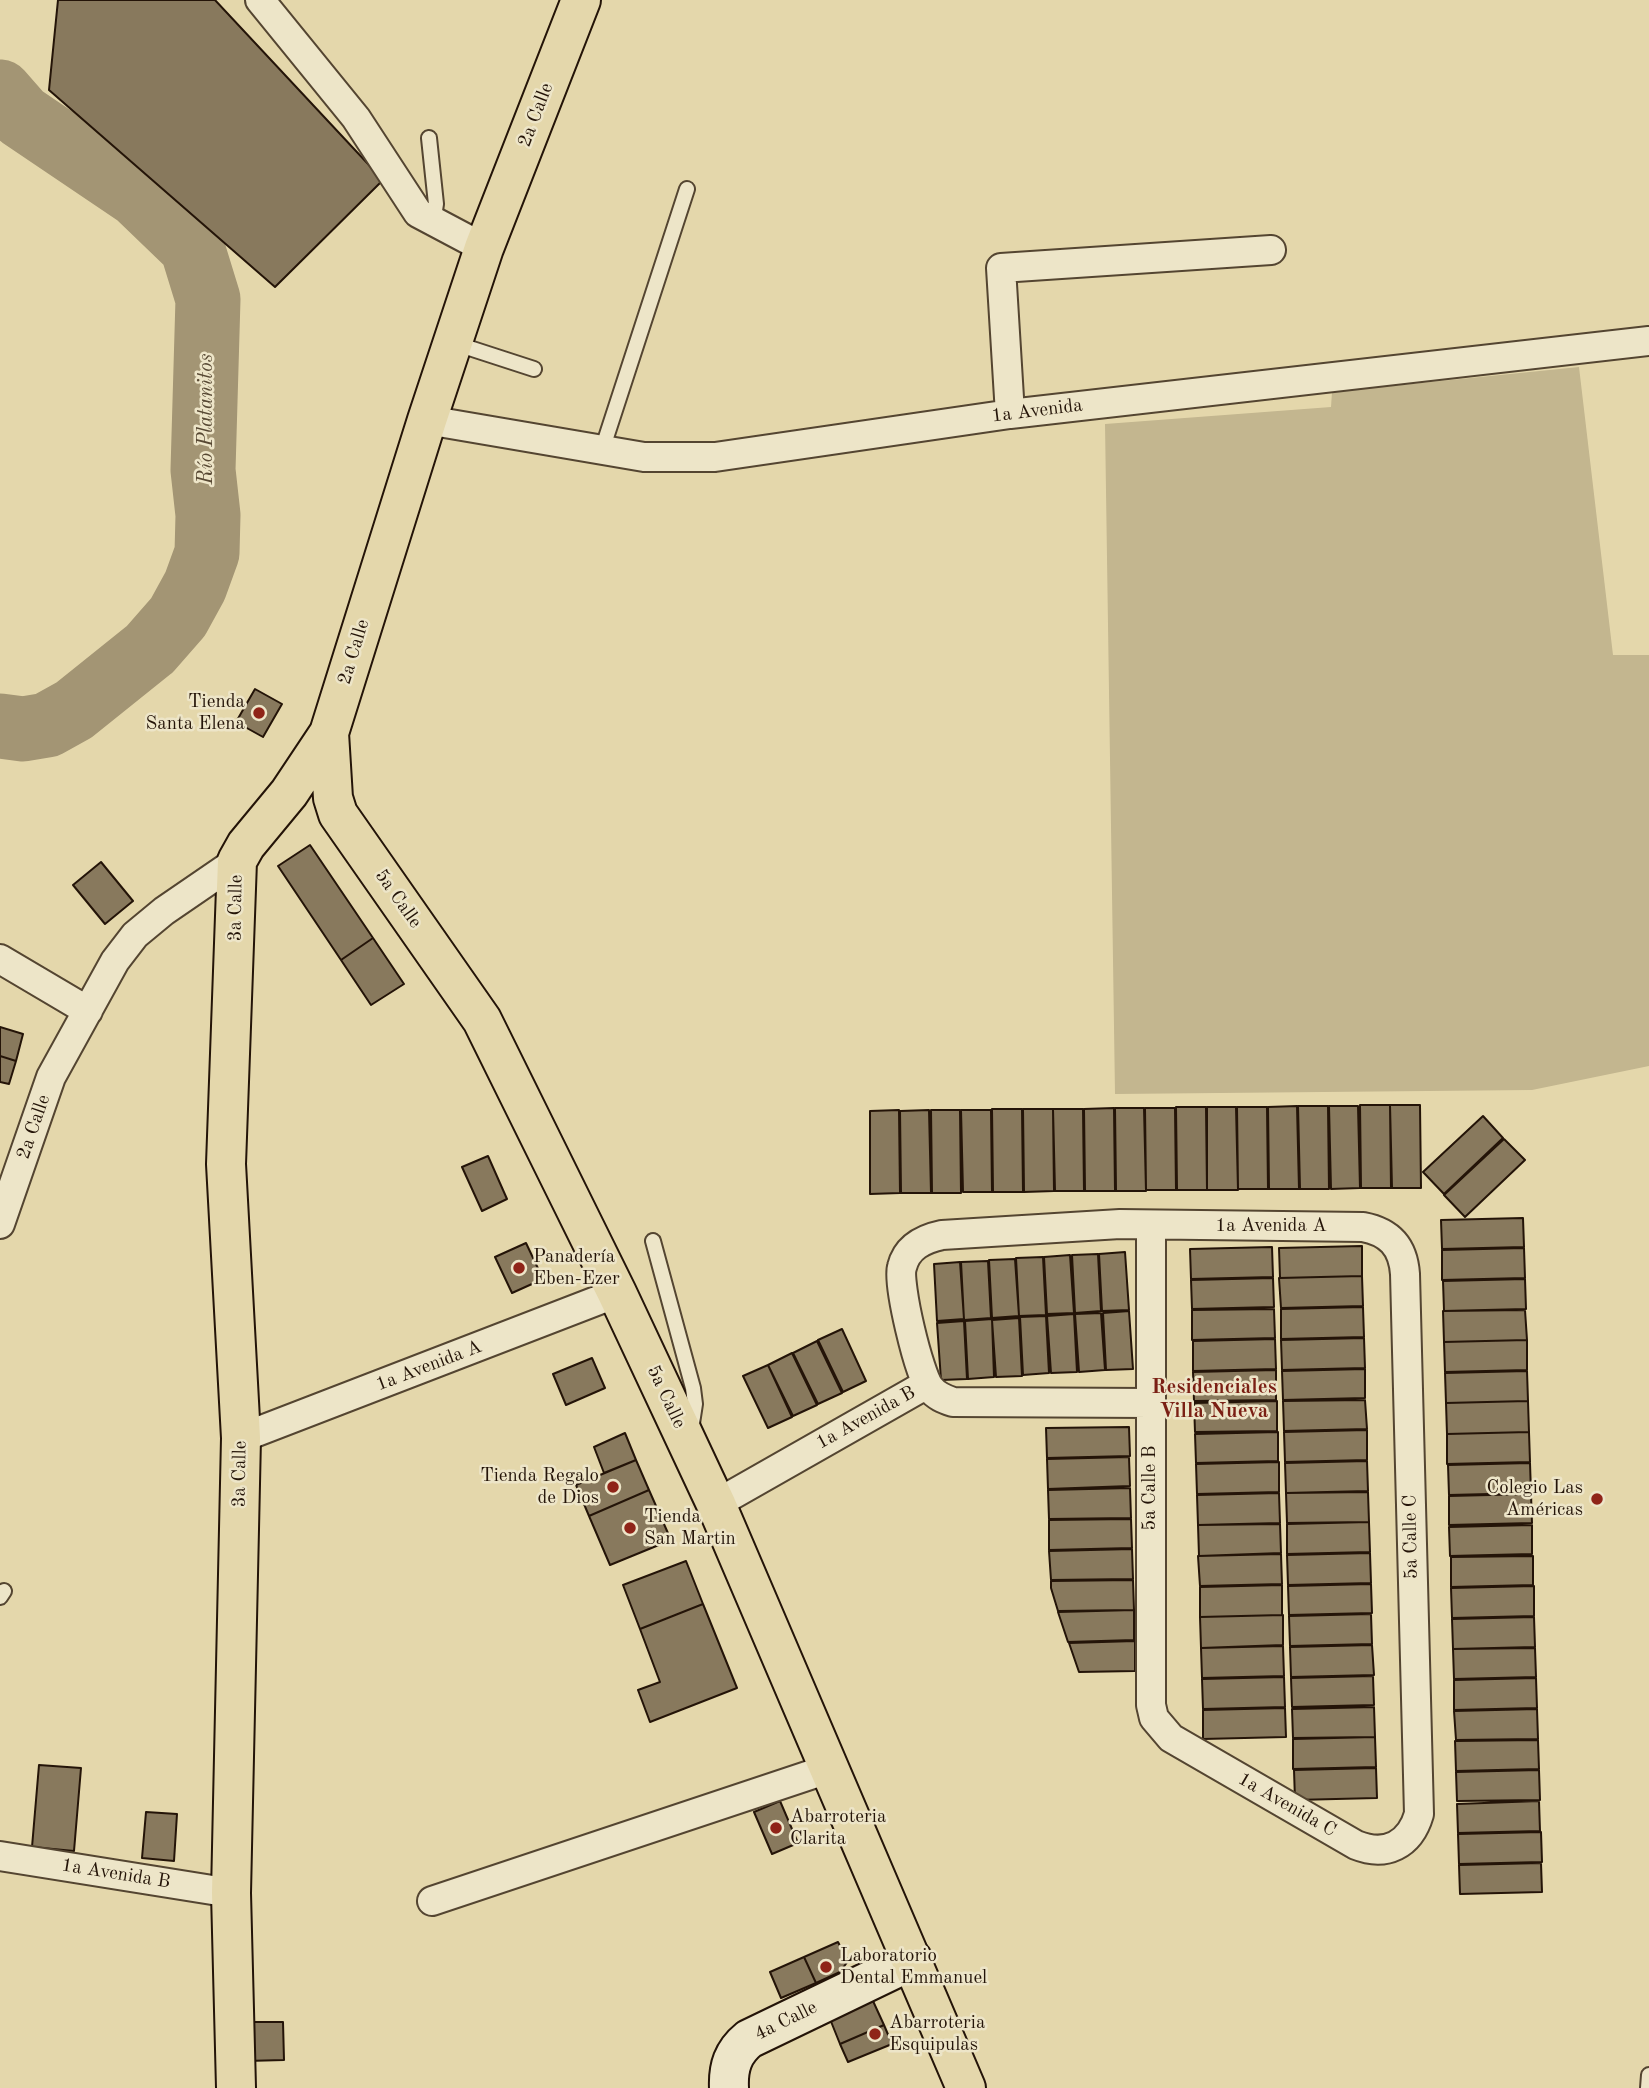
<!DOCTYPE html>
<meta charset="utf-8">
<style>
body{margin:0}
canvas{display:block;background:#e4d7ab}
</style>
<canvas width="1649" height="2088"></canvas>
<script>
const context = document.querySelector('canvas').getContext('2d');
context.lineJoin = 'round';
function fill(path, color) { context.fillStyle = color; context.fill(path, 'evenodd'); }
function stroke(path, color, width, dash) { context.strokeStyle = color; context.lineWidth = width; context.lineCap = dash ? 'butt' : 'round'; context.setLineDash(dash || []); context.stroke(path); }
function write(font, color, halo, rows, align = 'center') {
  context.font = font + ' "Old Standard TT",serif'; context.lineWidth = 5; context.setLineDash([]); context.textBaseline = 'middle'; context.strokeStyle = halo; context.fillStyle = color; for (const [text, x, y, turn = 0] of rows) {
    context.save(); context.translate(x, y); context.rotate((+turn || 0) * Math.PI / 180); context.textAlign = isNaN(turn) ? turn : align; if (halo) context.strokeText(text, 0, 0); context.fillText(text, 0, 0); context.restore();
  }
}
const green = new Path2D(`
 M1579,367L1613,655H1649V1066L1532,1090L1115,1094L1105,424L1331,407L1332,392Z`);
const river = new Path2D(`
 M0,92L21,116L138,195L192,247L208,299L203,470L208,515L207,553L195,586L178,617L150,649L74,710L47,725L23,729L0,726`);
const building = new Path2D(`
 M58,0H215L383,180L275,287L49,90Z
 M255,689L282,704L263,737L236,722Z
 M310,845L373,938L341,960L278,866Z
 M101,862L133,901L105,924L73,885Z
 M373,938L404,984L371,1005L341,960Z
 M0,1027L23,1034L16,1061L0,1056Z
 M0,1056L16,1061L9,1084L0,1082Z
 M1360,1105H1390L1391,1188H1361Z
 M1390,1105H1420L1421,1188H1392Z
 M1297,1106L1299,1189H1269L1268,1107Z
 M1298,1106H1328L1329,1189H1300Z
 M1329,1106H1358L1360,1188L1331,1189Z
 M1176,1107H1206L1207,1190H1177Z
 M1207,1107H1236L1238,1190H1207Z
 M1237,1107H1267L1268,1189H1238Z
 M1114,1108L1115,1191H1085L1084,1109Z
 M1115,1108H1144L1146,1191H1116Z
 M1145,1108H1175L1176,1190H1146Z
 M992,1109H1022L1023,1192H993Z
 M1023,1109H1053L1054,1191L1024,1192Z
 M1053,1109H1083L1084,1191H1055Z
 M899,1110L900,1193L870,1194V1111Z
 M929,1110L931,1193H901L900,1111Z
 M931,1110H960L961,1193H932Z
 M961,1110H991L992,1192H963Z
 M1483,1116L1503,1138L1444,1194L1423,1172Z
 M1504,1139L1525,1160L1465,1217L1444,1195Z
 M488,1156L507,1199L482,1211L462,1167Z
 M1523,1218L1524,1247L1442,1249L1441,1220Z
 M526,1243L543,1279L512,1293L495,1257Z
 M1362,1246V1276L1280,1278L1279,1248Z
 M1272,1247L1273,1277L1191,1279L1190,1249Z
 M1524,1248L1525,1278L1442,1280V1250Z
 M1125,1252L1129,1310L1102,1311L1099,1254Z
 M1098,1254L1101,1311L1075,1313L1072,1255Z
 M1070,1255L1074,1313L1047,1314L1044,1257Z
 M1043,1257L1046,1315L1019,1316L1016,1258Z
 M1015,1259L1019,1316L992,1318L989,1260Z
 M988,1261L991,1318L964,1320L961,1262Z
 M960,1262L964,1319L937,1321L934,1264Z
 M1362,1276L1363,1306L1281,1308L1279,1278Z
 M1273,1278L1274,1307L1192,1309L1191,1280Z
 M1525,1279L1526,1309L1444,1311L1443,1281Z
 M1363,1307L1364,1337L1281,1339V1309Z
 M1274,1309L1275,1338L1192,1340V1310Z
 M1525,1310L1527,1340L1444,1342L1443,1311Z
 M1129,1311L1133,1369L1106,1370L1103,1313Z
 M1101,1313L1105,1370L1079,1372L1075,1314Z
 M1074,1314L1077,1372L1051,1373L1047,1316Z
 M1046,1316L1049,1373L1023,1375L1020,1317Z
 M1019,1318L1022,1376L996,1377L992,1320Z
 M992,1319L994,1377L968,1379L965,1321Z
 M964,1321L967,1379L941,1380L937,1323Z
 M842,1329L866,1381L843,1392L818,1340Z
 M1364,1338L1365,1368L1282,1370L1281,1340Z
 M1275,1339L1276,1369L1193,1371V1341Z
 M1527,1340V1370L1445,1372L1444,1342Z
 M817,1341L842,1393L818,1404L793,1353Z
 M792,1353L817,1405L793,1416L768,1365Z
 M592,1358L605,1388L566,1405L553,1374Z
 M768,1365L792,1417L768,1428L743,1376Z
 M1365,1369V1398L1283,1400L1282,1371Z
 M1276,1370V1400L1194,1401L1193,1372Z
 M1527,1371L1528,1401L1446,1403L1445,1373Z
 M1365,1400L1367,1429L1284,1431L1283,1401Z
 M1277,1401V1431L1195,1432L1194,1403Z
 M1528,1401L1529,1432L1447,1434L1446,1403Z
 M1129,1427L1130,1456L1047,1458L1046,1428Z
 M1367,1430V1460L1285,1462L1284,1432Z
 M1278,1432V1461L1196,1463L1195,1434Z
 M1529,1432L1530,1462L1447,1464V1434Z
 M625,1433L636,1460L604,1473L594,1447Z
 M1129,1457L1130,1486L1048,1489L1047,1459Z
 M636,1460L649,1490L589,1516L576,1485Z
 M1367,1461L1368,1491L1286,1493L1285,1463Z
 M1279,1462V1492L1197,1494L1196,1464Z
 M1530,1463L1531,1493L1449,1495L1448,1465Z
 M1130,1488L1131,1518L1049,1519L1048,1490Z
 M649,1490L671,1540L610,1565L589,1516Z
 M1368,1492L1369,1522L1287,1523L1286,1493Z
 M1279,1493L1280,1523L1198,1525L1197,1495Z
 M1531,1494L1532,1523L1449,1525V1496Z
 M1131,1519L1132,1548L1049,1550V1520Z
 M1369,1522L1370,1552L1287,1554V1524Z
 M1280,1524L1281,1553L1199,1556L1198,1525Z
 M1532,1525V1554L1450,1556L1449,1527Z
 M1132,1549L1133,1579L1051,1580L1049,1551Z
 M1370,1553L1371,1583L1288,1585L1287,1555Z
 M1281,1554L1282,1584L1200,1586L1198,1556Z
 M1533,1556V1585L1451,1587V1557Z
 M686,1561L703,1604L640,1629L623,1585Z
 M1133,1580L1134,1610L1058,1611L1051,1588V1581Z
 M1371,1584L1372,1613L1289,1615L1288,1586Z
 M1282,1585V1615L1200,1617V1587Z
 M1534,1586V1616L1452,1618L1451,1588Z
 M703,1604L737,1688L650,1722L638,1690L660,1682L640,1629Z
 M1134,1610V1640L1068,1642L1058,1612Z
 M1371,1614L1372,1644L1290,1646L1289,1616Z
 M1283,1615V1645L1201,1648L1200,1617Z
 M1534,1617L1535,1647L1453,1649L1452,1619Z
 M1135,1641V1671L1079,1672L1069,1643Z
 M1372,1645L1374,1675L1291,1677L1290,1647Z
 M1283,1646L1284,1676L1202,1678L1201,1648Z
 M1535,1648L1536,1677L1454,1679L1453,1649Z
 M1373,1676L1374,1705L1292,1707L1291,1678Z
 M1284,1677L1285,1707L1203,1709L1202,1679Z
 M1536,1678L1537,1708L1454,1710V1680Z
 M1374,1707L1375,1737L1293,1738L1292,1709Z
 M1285,1708L1286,1737L1203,1739V1710Z
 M1537,1709L1538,1739L1456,1740L1454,1711Z
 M1375,1737L1376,1767L1293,1769V1739Z
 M1538,1740L1539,1769L1456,1771L1455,1741Z
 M39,1765L81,1768L74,1851L32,1847Z
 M1376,1768L1377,1798L1295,1800L1294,1770Z
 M1539,1770L1540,1800L1457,1801L1456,1772Z
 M780,1801L798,1843L772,1854L754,1812Z
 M1539,1801L1540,1831L1458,1833L1457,1804Z
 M146,1812L177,1814L174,1861L142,1858Z
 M1541,1832L1542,1862L1459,1864L1458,1834Z
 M1541,1863L1542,1892L1460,1894L1459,1865Z
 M838,1942L848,1961L840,1972L816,1983L804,1957Z
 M804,1957L816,1983L781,1998L770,1972Z
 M873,2001L884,2025L840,2044L830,2019Z
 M245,2022H283L284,2060L246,2061Z
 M884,2025L892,2044L848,2062L840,2044Z`);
const service = new Path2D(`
 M429,138L436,204L433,223
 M454,343L534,369
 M602,450L687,189
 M653,1241L693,1388L695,1404L691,1430
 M0,1597L4,1591
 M1648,2088L1649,2075`);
const minor = new Path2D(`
 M260,0L356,118L418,213L484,248
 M1010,414L1001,268L1271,250
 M427,420L644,457H715L1010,414L1649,341
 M0,959L88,1011
 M0,1224L51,1077L115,961L135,935L164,911L237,861
 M1150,1403L953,1402C944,1399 936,1396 930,1388C919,1375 897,1283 902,1267C907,1247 923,1239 942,1235L1120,1224L1363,1227C1389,1232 1403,1246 1405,1274L1419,1814C1410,1845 1386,1857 1356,1845L1171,1738L1154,1718L1151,1705V1226
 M241,1438L617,1293
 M716,1504L927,1384
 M0,1856L231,1893
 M432,1901L831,1768`);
const secondary = new Path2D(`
 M729,2088C728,2067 733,2052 749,2039L913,1960`);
const primary = new Path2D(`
 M329,733L333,798L338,814L482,1020L617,1293L716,1504L966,2088
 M236,2088L231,1893L241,1438L226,1164L237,861L246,845L289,793L329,733L427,420L484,248L581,0`);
const markers = [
 [259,713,7,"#8f2418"],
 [519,1268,7,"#8f2418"],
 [613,1487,7,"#8f2418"],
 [1597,1499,7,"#8f2418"],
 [630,1528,7,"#8f2418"],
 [776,1828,7,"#8f2418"],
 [826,1967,7,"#8f2418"],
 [875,2034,7,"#8f2418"]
];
const streetNames = [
 ["2a Calle",536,115,-69],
 ["1a Avenida",1037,411,-7],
 ["2a Calle",354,652,-73],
 ["5a Calle",398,899,55],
 ["3a Calle",236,908,-89],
 ["2a Calle",34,1127,-71],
 ["1a Avenida A",1271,1226],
 ["1a Avenida A",429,1366,-21],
 ["5a Calle",666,1397,65],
 ["1a Avenida B",866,1418,-29],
 ["3a Calle",240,1474,-89],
 ["5a Calle B",1150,1488,-90],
 ["5a Calle C",1411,1537,-91],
 ["1a Avenida C",1287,1805,30],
 ["1a Avenida B",116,1874,9],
 ["4a Calle",786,2021,-26]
];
const poiNames = [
 ["Tienda",245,702,"right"],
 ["Santa Elena",245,724,"right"],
 ["Panadería",533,1257],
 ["Eben-Ezer",533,1279],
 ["Tienda Regalo",599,1476,"right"],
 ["de Dios",599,1498,"right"],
 ["Colegio Las",1583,1488,"right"],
 ["Américas",1583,1510,"right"],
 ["Tienda",644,1517],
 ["San Martin",644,1539],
 ["Abarroteria",790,1817],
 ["Clarita",790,1839],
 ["Laboratorio",840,1956],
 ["Dental Emmanuel",840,1978],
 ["Abarroteria",889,2023],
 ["Esquipulas",889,2045]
];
const waterNames = [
 ["Río Platanitos",206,419,-90]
];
const neighbourhoodNames = [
 ["Residenciales",1214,1387],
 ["Villa Nueva",1214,1411]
];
fill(green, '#c3b68f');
stroke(river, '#a39574', 65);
fill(building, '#88795d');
stroke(building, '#241408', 2);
stroke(service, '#544531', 18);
stroke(minor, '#544531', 32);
stroke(secondary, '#241408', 42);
stroke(primary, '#241408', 42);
stroke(service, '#ede5c8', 14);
stroke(minor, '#ede5c8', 28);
stroke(secondary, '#ede5c8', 38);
stroke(primary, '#e4d7ab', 38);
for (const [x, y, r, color] of markers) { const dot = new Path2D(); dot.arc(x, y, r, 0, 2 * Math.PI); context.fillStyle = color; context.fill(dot); stroke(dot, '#ede5c8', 2.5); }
write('19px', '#241408', '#ede5c8', streetNames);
write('19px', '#241408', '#ede5c8', poiNames, 'left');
write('italic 21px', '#574833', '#ede5c8', waterNames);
write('bold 21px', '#7a1f14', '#ede5c8', neighbourhoodNames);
</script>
